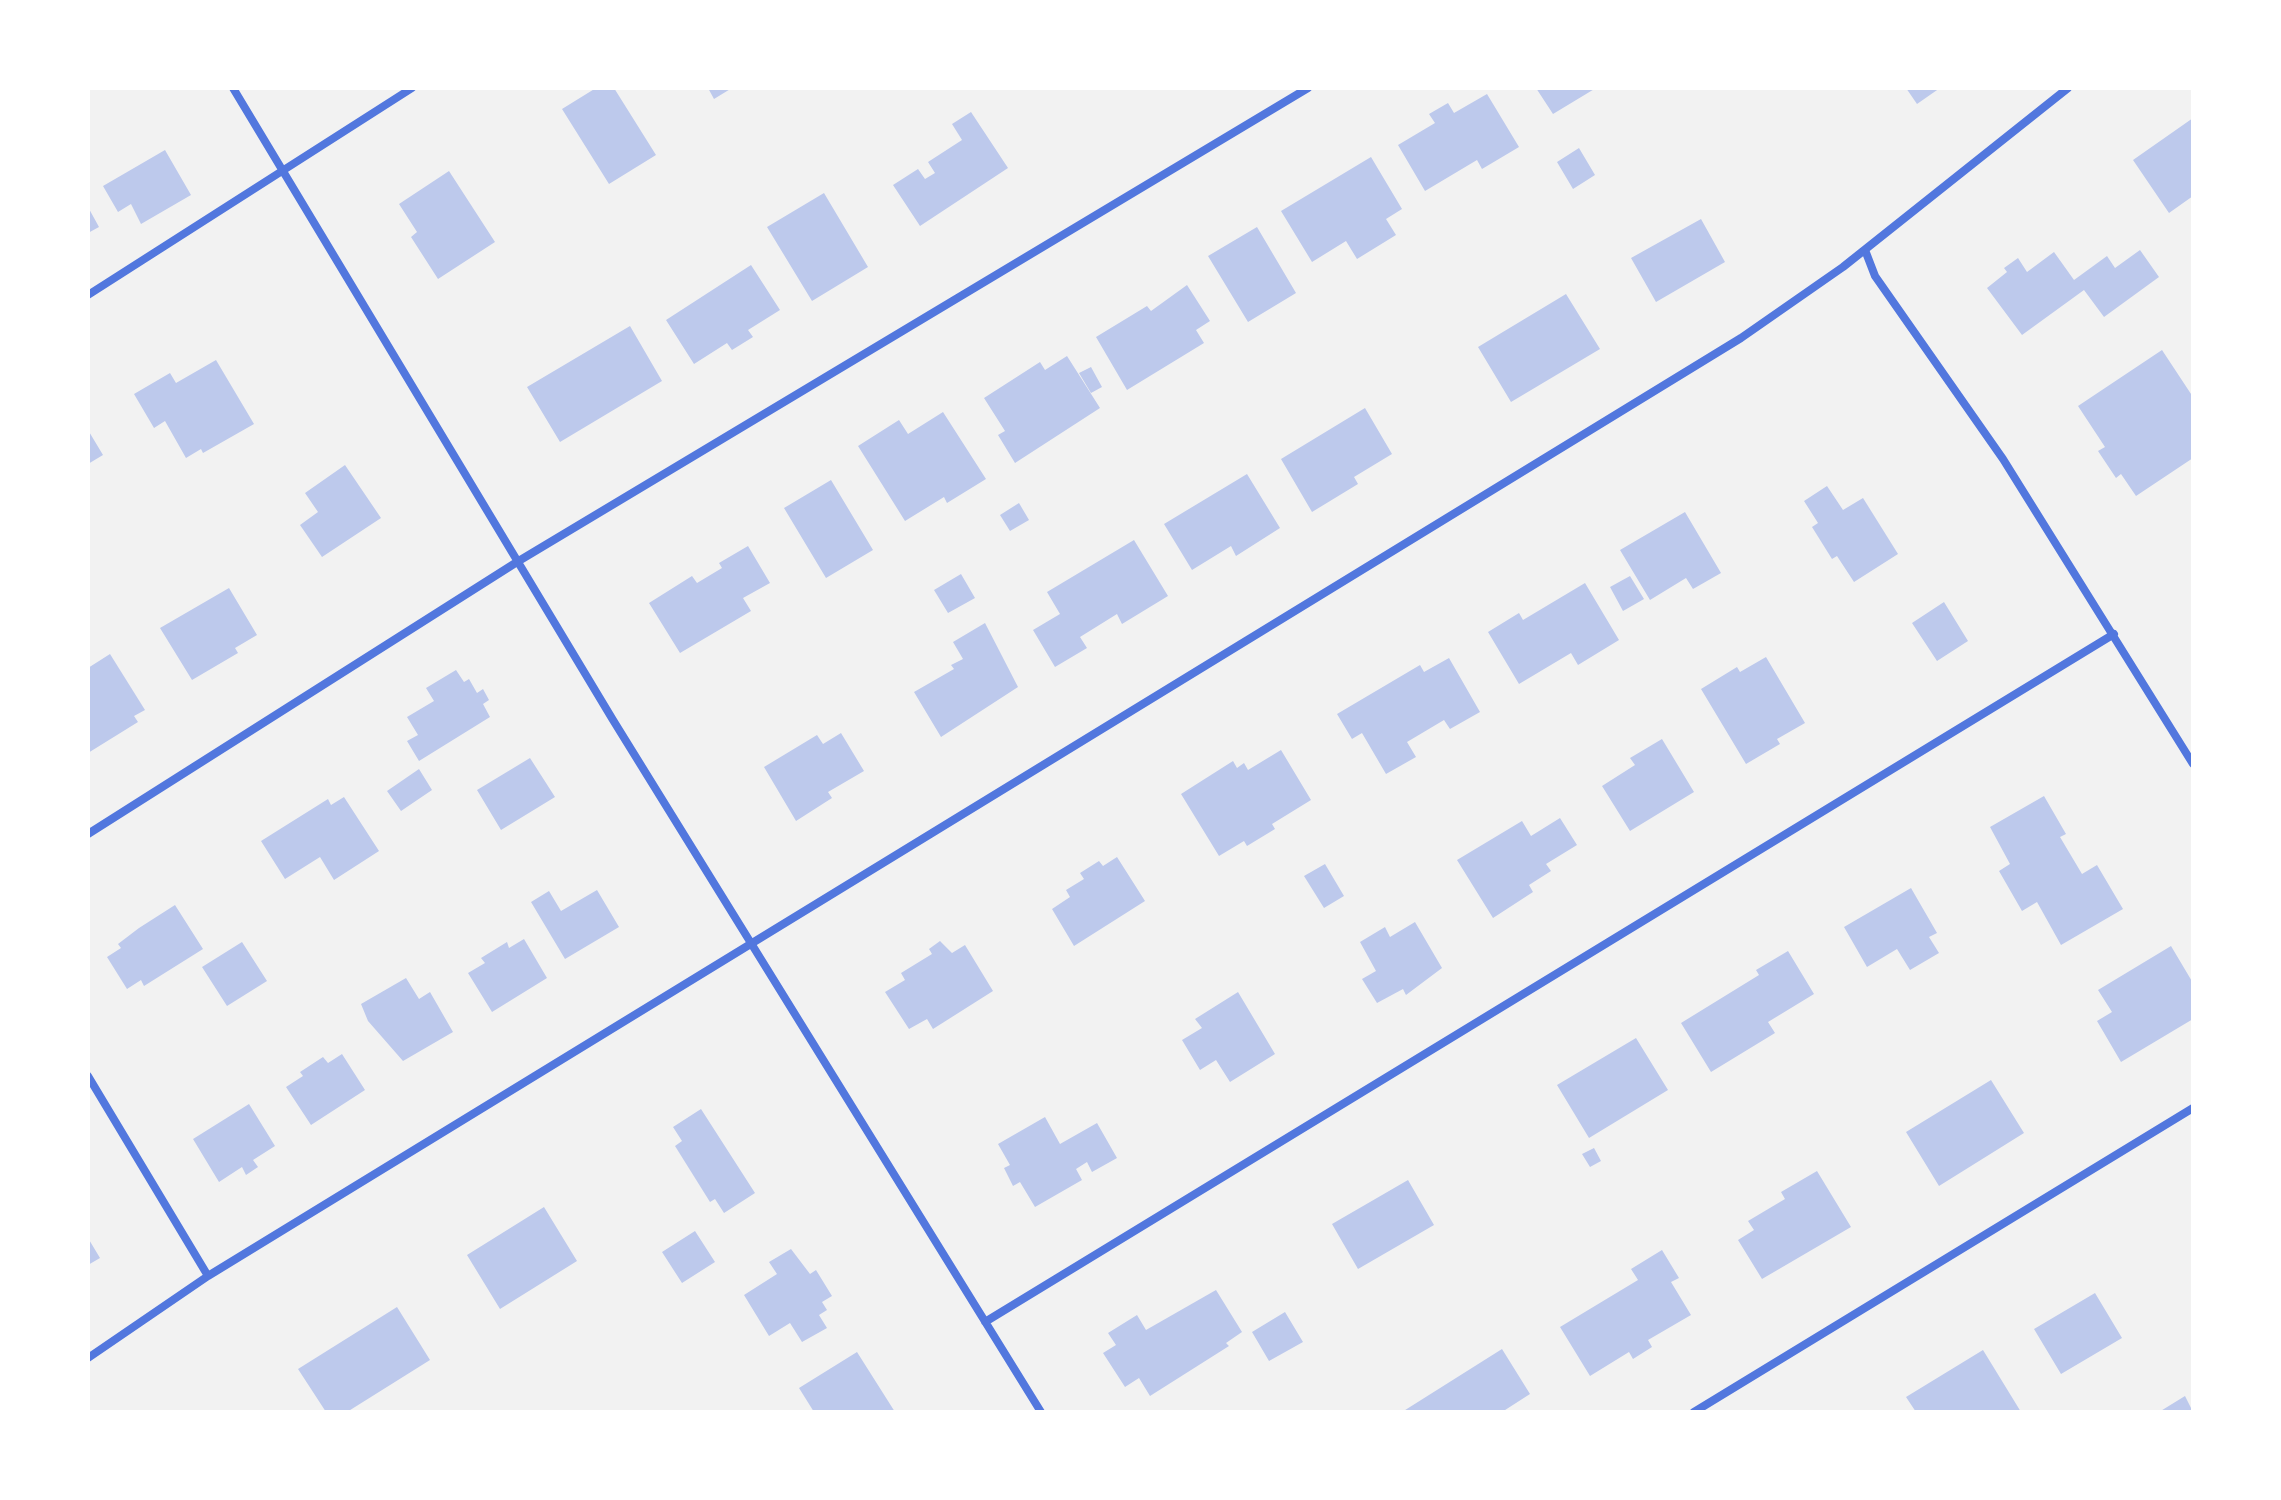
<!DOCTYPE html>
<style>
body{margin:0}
#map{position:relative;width:2281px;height:1500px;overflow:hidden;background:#f2f2f2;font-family:Signika,sans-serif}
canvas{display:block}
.frame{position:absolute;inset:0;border:90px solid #fff;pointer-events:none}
</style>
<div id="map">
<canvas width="2281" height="1500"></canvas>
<div class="frame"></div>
</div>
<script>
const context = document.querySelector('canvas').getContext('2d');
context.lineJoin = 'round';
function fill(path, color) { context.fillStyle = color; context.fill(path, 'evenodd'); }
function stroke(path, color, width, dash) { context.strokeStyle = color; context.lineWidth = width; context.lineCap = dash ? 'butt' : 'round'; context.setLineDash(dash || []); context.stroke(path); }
const building = new Path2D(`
 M596,88H614L656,155L609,184L562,109Z
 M708,88H732L714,99Z
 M1536,88H1596L1553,114Z
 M1906,88H1940L1917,104Z
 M1487,94L1519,147L1482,169L1477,160L1425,191L1398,145L1435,123L1429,114L1448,103L1454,113Z
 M971,112L1008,168L920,226L893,185L918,169L925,179L935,173L928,162L962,140L952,124Z
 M2193,118V196L2169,213L2133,160Z
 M1579,148L1595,175L1573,189L1557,162Z
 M165,150L191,195L141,224L131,204L118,212L103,186Z
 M1371,157L1402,209L1386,219L1396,235L1357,259L1346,241L1312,262L1281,211Z
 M449,171L495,242L438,279L411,237L417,232L399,204Z
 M824,193L868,267L812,301L767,227Z
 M88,207L99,227L88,233Z
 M1701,219L1725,262L1656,302L1631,258Z
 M1257,227L1296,293L1248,322L1208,256Z
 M2140,250L2159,277L2104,317L2084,290L2022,335L1987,288L2007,272L2004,268L2018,258L2027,272L2054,252L2074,280L2107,256L2115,268Z
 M751,265L780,310L748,330L753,337L732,350L727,343L694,364L666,320Z
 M1187,285L1210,321L1196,330L1204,343L1127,390L1096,337L1147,306L1151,311Z
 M1566,294L1600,349L1511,402L1478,347Z
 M630,326L662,381L560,442L527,387Z
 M2162,350L2193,397V458L2136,496L2121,474L2116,478L2098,451L2105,447L2078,406Z
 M1067,356L1100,408L1015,463L998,435L1005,431L984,398L1040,362L1045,370Z
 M216,360L254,424L203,453L201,449L186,458L165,421L154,428L134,394L170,373L176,383Z
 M1091,367L1102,387L1091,393L1079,373Z
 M1365,408L1392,454L1354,477L1358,484L1312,512L1281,459Z
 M943,412L986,479L947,503L944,497L905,521L858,446L899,420L908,434Z
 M88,430L103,455L88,464Z
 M345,465L381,518L322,557L300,525L318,512L305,493Z
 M1247,474L1280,528L1236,556L1231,546L1192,570L1164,524Z
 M831,480L873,550L826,578L784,508Z
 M1827,486L1843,510L1863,498L1898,554L1854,582L1837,556L1832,559L1812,527L1818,523L1804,501Z
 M1019,503L1029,520L1010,531L1000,515Z
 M1685,512L1721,573L1693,589L1686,578L1650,600L1620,550Z
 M1134,540L1168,596L1122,624L1117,614L1080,637L1087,648L1055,667L1033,630L1060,614L1047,592Z
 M748,546L770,583L743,598L751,611L680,653L649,603L692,576L697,583L722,568L719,563Z
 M961,574L975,598L948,613L934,590Z
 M1630,576L1644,599L1623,611L1610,587Z
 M1585,583L1619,640L1578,665L1571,653L1519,684L1488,632L1519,613L1523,620Z
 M229,588L257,635L235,648L238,653L192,680L160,628Z
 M1944,602L1968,641L1937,661L1912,623Z
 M985,623L1018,687L941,737L914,692L954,669L951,665L963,659L953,642Z
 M110,654L145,710L134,716L138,722L88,753V668Z
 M1766,657L1805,723L1777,739L1780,744L1746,764L1701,689L1737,667L1740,672Z
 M1449,658L1480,712L1450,729L1444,720L1407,742L1416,757L1386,774L1362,733L1352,739L1337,714L1420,665L1424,672Z
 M456,670L464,682L469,679L477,693L483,689L489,700L483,704L490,717L419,761L407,741L418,735L407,717L434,701L426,688Z
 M841,733L864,771L828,792L832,798L796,821L764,767L817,735L823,744Z
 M1662,739L1694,792L1630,831L1602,786L1635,765L1630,758Z
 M1281,750L1311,800L1272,824L1275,829L1247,846L1244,841L1219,856L1181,794L1233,761L1237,768L1244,763L1248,770Z
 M530,758L555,797L501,830L477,790Z
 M419,769L432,790L401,811L387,791Z
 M2044,796L2066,834L2060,837L2082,874L2097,865L2123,909L2061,945L2037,902L2022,911L1999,871L2010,864L1990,827Z
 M344,797L379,851L334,880L320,857L285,879L261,841L328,799L331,805Z
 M1560,818L1577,845L1546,864L1551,871L1529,885L1533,892L1493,918L1457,860L1522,821L1531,836Z
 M1117,857L1145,901L1074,946L1052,909L1070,897L1066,890L1084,879L1080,873L1099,861L1103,866Z
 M1325,864L1344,896L1324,908L1304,876Z
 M1911,888L1937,933L1929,937L1939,953L1910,970L1897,949L1867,967L1844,927Z
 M597,890L619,927L565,959L531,902L549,891L561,911Z
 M175,905L203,949L144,986L141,980L127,989L107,957L121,948L118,944L139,928Z
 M1415,922L1442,968L1406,995L1403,989L1377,1003L1362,979L1376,971L1360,942L1385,927L1390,937Z
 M524,939L547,978L492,1012L468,973L485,963L481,958L507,942L509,948Z
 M940,941L952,953L965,945L993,991L933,1029L927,1019L909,1029L885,992L905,980L901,973L932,954L929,949Z
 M242,942L267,981L227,1006L202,967Z
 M2171,946L2193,983V1019L2121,1062L2097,1021L2112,1012L2098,990Z
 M1788,951L1814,994L1768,1022L1775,1033L1711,1072L1681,1023L1759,975L1756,970Z
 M406,978L419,999L430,992L453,1032L403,1061L368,1021L361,1004Z
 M1238,992L1275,1054L1230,1082L1216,1060L1200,1070L1182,1040L1202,1028L1195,1019Z
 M1636,1038L1668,1090L1589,1138L1557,1085Z
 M342,1054L365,1090L311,1125L286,1087L303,1076L300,1072L323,1057L328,1063Z
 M1991,1080L2024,1133L1939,1186L1906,1132Z
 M249,1104L275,1146L253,1160L258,1167L246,1175L242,1167L219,1182L193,1139Z
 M701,1109L755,1193L724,1213L715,1199L710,1202L675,1146L682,1141L673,1127Z
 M1045,1117L1060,1144L1097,1123L1117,1158L1092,1172L1087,1162L1076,1169L1082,1180L1035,1207L1020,1182L1013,1186L1004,1168L1010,1165L998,1144Z
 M1594,1148L1601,1161L1590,1167L1582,1154Z
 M1817,1171L1851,1227L1762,1279L1738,1240L1754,1230L1748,1221L1785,1199L1781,1192Z
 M1408,1180L1434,1225L1358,1269L1332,1224Z
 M544,1207L577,1261L500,1309L467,1255Z
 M695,1231L715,1262L682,1283L662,1252Z
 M88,1238L100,1258L88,1265Z
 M791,1249L810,1274L816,1270L832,1296L822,1302L827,1310L819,1315L827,1328L802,1342L790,1323L769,1336L744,1295L777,1274L769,1262Z
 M1662,1250L1679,1278L1671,1282L1691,1315L1648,1340L1652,1347L1633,1359L1629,1352L1590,1376L1560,1327L1638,1280L1631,1269Z
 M1216,1290L1242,1332L1226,1343L1229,1346L1150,1396L1139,1378L1125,1387L1103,1353L1116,1345L1108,1333L1137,1315L1146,1330Z
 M2095,1293L2122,1338L2061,1374L2034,1329Z
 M397,1307L430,1360L347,1412H326L298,1369Z
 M1285,1312L1303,1342L1269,1361L1252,1332Z
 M1502,1349L1530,1394L1502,1412H1402Z
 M1983,1350L2021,1412H1916L1906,1397Z
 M857,1352L895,1412H814L799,1388Z
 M2185,1396L2193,1412H2159Z`);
const minor = new Path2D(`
 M233,88L613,720L1041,1412
 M1865,250L1875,276L2003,459L2193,764
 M88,295L412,88
 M88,834L517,562L1308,88
 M88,1076L208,1276
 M985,1322L2114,634
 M88,1358L208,1276L1741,338L1843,267L2068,88
 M1694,1412L2193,1108`);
fill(building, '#bdc9ec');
stroke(minor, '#5277de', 8);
</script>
